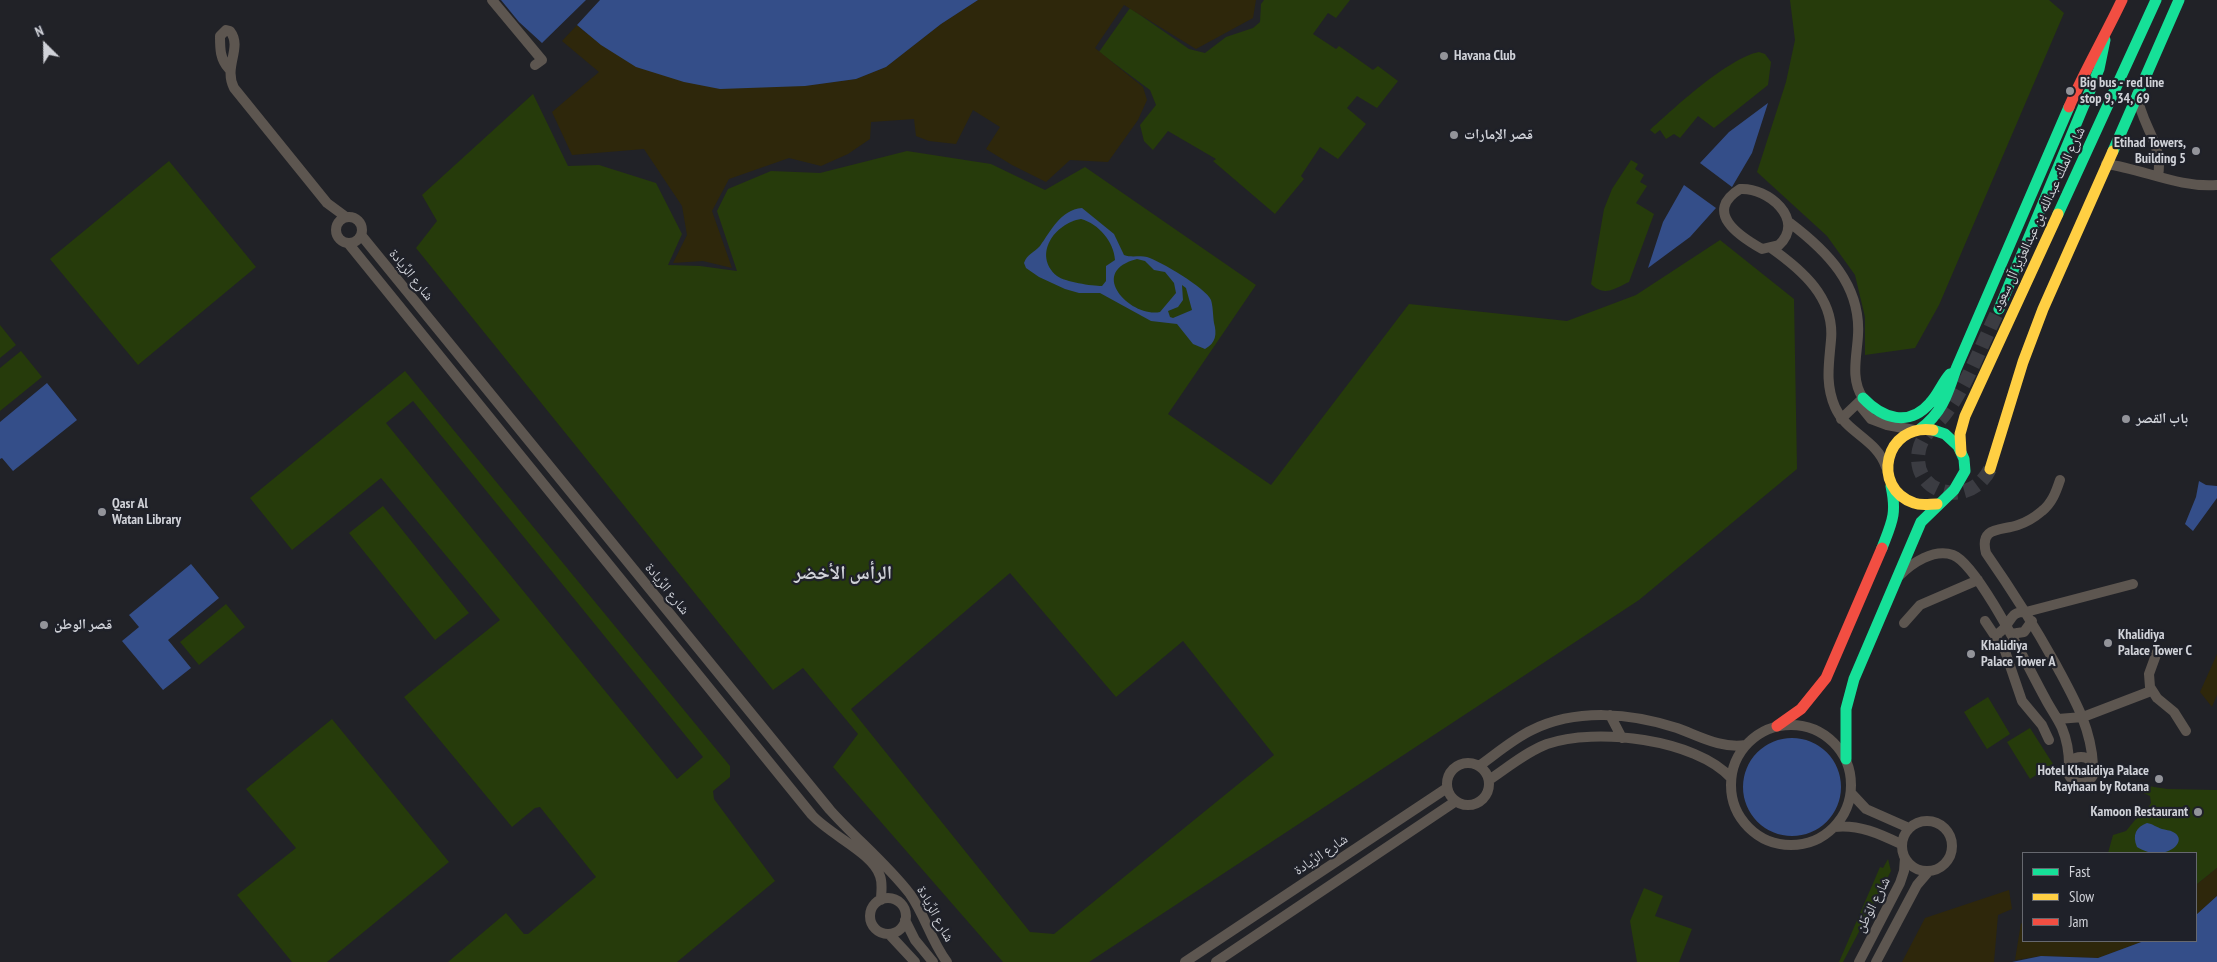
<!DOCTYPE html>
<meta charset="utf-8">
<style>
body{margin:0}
#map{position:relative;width:2217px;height:962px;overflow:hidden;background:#212227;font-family:"PT Sans Narrow",sans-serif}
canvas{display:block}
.legend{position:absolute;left:2022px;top:852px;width:175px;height:90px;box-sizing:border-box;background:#1f2129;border:1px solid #66686f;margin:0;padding:6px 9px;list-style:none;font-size:15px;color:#d0d2d8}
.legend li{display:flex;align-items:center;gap:10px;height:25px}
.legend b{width:25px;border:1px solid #66686f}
.north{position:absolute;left:20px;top:20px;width:50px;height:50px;-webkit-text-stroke:4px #1f2129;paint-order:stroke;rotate:337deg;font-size:14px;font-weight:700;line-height:20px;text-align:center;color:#d0d2d8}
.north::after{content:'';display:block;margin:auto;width:18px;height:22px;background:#d0d2d8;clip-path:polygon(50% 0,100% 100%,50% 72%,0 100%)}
</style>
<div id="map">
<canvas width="2217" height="962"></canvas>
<ul class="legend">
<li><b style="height:6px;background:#16e098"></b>Fast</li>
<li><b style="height:6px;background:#ffcf43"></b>Slow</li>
<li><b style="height:6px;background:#f24e42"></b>Jam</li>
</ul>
<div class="north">N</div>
</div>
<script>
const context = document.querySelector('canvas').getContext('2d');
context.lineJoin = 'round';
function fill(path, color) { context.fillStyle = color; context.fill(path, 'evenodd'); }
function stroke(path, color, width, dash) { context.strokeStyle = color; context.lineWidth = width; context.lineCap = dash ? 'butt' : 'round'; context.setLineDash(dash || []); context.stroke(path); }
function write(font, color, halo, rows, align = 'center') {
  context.font = font + ' "PT Sans Narrow","Noto Naskh Arabic",sans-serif'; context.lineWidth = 4.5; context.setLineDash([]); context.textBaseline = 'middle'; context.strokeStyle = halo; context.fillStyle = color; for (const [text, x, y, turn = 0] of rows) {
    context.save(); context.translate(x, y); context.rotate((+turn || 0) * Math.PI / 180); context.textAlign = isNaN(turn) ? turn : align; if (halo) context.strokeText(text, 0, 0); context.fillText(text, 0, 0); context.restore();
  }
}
const green = new Path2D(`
 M1264,0H1350L1336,18L1328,13L1313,34L1336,49L1339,46L1373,70L1378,66L1398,81L1377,108L1357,96L1347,108L1366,124L1338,159L1320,147L1301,176L1304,179L1275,214L1213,161L1216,159L1168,131L1153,150L1144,141L1140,125L1156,105L1150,90L1099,52L1130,8L1189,49L1205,53L1226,37L1253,28L1260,22L1261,4Z
 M1790,0H2049L2064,13L1939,305L1915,348L1865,355V317L1855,275L1827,236L1757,172L1786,82L1795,40Z
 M1759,52L1765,54L1771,62L1768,85L1714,128L1698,116L1680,138L1674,134L1666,139L1660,130L1655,134L1650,130C1674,108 1728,58 1759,52Z
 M533,94L568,166L599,165L656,183L682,234L668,265L700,266L737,271L717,211L728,189L771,171L820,173L907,151L991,164L1045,190L1085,167L1256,285L1168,414L1271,485L1409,304L1567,321L1636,295L1720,240L1794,299L1797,469L1639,600L1089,962H1003L833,767L858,734L803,668L773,690L416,248L437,221L422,195ZM1010,573L1116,697L1183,641L1274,755L1054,934L1030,932L851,709Z
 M1631,160L1638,164L1635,169L1644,175L1640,182L1647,186L1636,203L1654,214L1629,282C1614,289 1604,297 1591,284L1604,209L1612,189Z
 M169,161L256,267L138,365L50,259Z
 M0,325L16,345L0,358Z
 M21,351L42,377L0,411V368Z
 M405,371L730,766V777L713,791L714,799L775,881L677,962H448L506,913L524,934H528L596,877L540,807L535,808L512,827L404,697L500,620L381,478L292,550L250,498ZM413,401L703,757L677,779L386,423Z
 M383,506L469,613L435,640L349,533Z
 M226,604L245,627L199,665L180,642Z
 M1988,697L2010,734L1987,749L1964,712Z
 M332,719L449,862L327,962H292L237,895L296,848L246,789Z
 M2030,728L2053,764L2030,779L2007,742Z
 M2142,785L2167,789L2217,790V868L2196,885V853H2108L2113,835L2126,831L2135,820L2145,813L2151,803L2150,796L2139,791Z
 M1888,859L1891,871L1843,962H1839L1880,867L1883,868Z
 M1644,888L1663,896L1655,916L1692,929L1679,962H1637L1630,921Z`);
const sand = new Path2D(`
 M978,0H1256L1253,18L1196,49L1124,5L1095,48L1143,87L1147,100L1138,120L1108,162L1070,160L1046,182L1012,165L986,149L1000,127L973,110L956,144L929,141L916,136L914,119L871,122L870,139L848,154L821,166L789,158L729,179L712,211L732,268L703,261L673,263L687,235L682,206L644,149L572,155L552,112L599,72L562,41L577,25L586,33L805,86L856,79L886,67L941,24Z
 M2217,654V695L2212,707L2200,692Z
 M2217,868V896L2196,915V885Z
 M2009,890L2012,909L1998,915L1994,962H1902L1925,918Z
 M2021,923L2023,925V941H2144L2098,958L2041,956L2015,960Z`);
const water = new Path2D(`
 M501,0H586L542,43L519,22Z
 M600,0H978L941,24L886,67L856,79L805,86L720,89L684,82L636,67L601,45L577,25Z
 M1768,103L1752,153L1732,187L1700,163L1729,132Z
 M1684,185L1716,208L1690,237L1648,268L1663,222Z
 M1082,208L1114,234L1124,255C1132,258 1140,255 1147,257C1160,261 1206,288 1211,300C1213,306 1213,316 1214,323C1217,334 1216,343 1205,349L1193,344L1177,324L1151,321L1100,293H1079L1065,289L1039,277L1026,268L1024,263C1027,254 1034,253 1040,246C1051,231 1060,210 1082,208ZM1081,219C1099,224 1114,242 1115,260L1106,266V281L1102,286C1092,286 1065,282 1057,276C1032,255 1055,223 1081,219ZM1137,259L1145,261L1154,270L1165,272L1174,283L1176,293L1160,312C1131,318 1086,272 1137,259ZM1182,285L1186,288L1192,310L1173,318L1170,317L1168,311L1178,307L1183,300Z
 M47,383L77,420L13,471L2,458L0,459V422Z
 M2199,481L2206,485L2217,486V498L2193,531L2185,524L2196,497Z
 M191,564L219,598L168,640L191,668L163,690L122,641L139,627L129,615Z
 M1743 787a49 49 0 1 1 98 0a49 49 0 1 1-98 0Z
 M2147,823C2153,824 2156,827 2162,829C2165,830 2170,830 2173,832C2191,841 2164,864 2137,847C2132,835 2136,827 2147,823Z
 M2217,896V962H2012L2041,956L2098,958L2144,941H2196V915Z`);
const secondaryTunnel = new Path2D(`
 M1990,469C1970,510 1910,494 1919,450C1922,434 1936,426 1945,414C1967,386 1983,341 1999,309`);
const street = new Path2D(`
 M492,0L542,60L535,65
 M229,69C220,59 220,49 220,36L226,30L230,31C243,48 223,66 234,88L327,203L346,217
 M2137,94C2141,126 2164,144 2158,176
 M2106,164C2143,169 2179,188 2217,185
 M1740,189C1768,187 1806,220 1779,245L1762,249C1739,236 1703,212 1740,189Z
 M336 230a13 13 0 1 1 26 0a13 13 0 1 1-26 0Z
 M1790,223C1827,251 1861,285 1858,335C1857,356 1850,379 1863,398L1841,419
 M361,235L830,810C856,839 886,863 910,894C925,915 931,941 947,962
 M348,243L812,815C830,835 873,853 880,876C883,884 881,892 881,900
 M1771,248C1802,270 1835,298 1831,340C1829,364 1825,384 1835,407C1846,433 1877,439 1886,467
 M1858,403L1871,419L1887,425L1914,430
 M2060,480C2056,492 2052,503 2042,511C2035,517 2027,522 2018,525C2001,531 1979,526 1986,553C2011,589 2034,625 2055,663C2073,697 2091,726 2093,765
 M1899,576C1912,563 1934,548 1953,555C1978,564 2030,671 2045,698C2050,708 2057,717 2062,728C2067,740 2069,752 2069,765
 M1985,621L2005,651L2022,701L2042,725L2049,740
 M1904,623L1920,605L1978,580
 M2011,634L2024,632L2032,621
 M1996,635C1999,633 2003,630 2005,627C2012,619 2012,611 2026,612L2133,584
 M2157,652L2149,674L2150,687L2157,698L2174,712L2186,731
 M1610,715L1622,738
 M2058,719L2083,717L2151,691
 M1731 785a60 60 0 1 1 120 0a60 60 0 1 1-120 0Z
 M2068 770a13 13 0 1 1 26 0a13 13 0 1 1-26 0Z
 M1447 784a21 21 0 1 1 42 0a21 21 0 1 1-42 0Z
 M1479,766C1496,754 1513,739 1532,730C1577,708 1631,713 1677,728C1699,736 1721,749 1746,745
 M1489,780C1507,768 1526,752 1547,744C1595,727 1696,739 1731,778
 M1851,793L1866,809L1909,828
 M1902 846a25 25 0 1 1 50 0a25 25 0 1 1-50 0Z
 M1834,827C1859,824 1880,834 1901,844
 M870 916a18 18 0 1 1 36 0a18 18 0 1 1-36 0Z
 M905,920L915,940L933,962
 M889,934L915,962
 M1185,962L1447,788
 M1216,962L1456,801
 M1859,962L1900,883L1904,871L1905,858
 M1876,962L1917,885L1929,871`);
const fast = new Path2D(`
 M2113,151L2179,0
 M2058,214L2156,0
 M1999,309L2099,69L2105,40
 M1863,398C1883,419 1909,427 1930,403C1938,395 1942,383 1950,374
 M1920,429C1942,414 1948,393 1956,369L2069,107
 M1882,548C1892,522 1897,514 1891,486
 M1846,759V709L1854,679L1921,522L1954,490L1965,471L1964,459L1958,446L1945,434L1933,430`);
const slow = new Path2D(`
 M1933,430C1885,423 1870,488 1914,503C1921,506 1930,504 1937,504
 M1961,452L1960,434L1965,416L2058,214
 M1990,469L2023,362L2043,309L2113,151`);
const jam = new Path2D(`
 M2069,107C2085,70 2105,36 2122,0
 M1777,726L1801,709L1826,678L1882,548`);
const markers = [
 [1444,56,5,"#93949a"],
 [2070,91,5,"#93949a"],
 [1454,135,5,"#93949a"],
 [2196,151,5,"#93949a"],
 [2126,419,5,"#93949a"],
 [102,512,5,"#93949a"],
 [44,625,5,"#93949a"],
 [2108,643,5,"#93949a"],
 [1971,654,5,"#93949a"],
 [2159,779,5,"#93949a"],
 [2198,812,5,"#93949a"]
];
const poiNames = [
 ["Havana Club",1454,56],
 ["Big bus - red line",2080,83],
 ["stop 9, 34, 69",2080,99],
 ["قصر الإمارات",1464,135],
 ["Etihad Towers,",2186,143,"right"],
 ["Building 5",2186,159,"right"],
 ["باب القصر",2136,419],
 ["Qasr Al",112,504],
 ["Watan Library",112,520],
 ["قصر الوطن",54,625],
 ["Khalidiya",2118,635],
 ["Palace Tower C",2118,651],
 ["Khalidiya",1981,646],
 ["Palace Tower A",1981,662],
 ["Hotel Khalidiya Palace",2149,771,"right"],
 ["Rayhaan by Rotana",2149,787,"right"],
 ["Kamoon Restaurant",2188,812,"right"]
];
const streetNames = [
 ["شارع الملك عبدالله بن عبدالعزيز آل سعود",2039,219,-65],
 ["شارع الرِّيادة",411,275,51],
 ["شارع الرِّيادة",667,589,51],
 ["شارع الرِّيادة",1321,855,-34],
 ["شارع الوَطَن",1873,905,-63],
 ["شارع الرِّيادة",935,914,61]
];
const districtNames = [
 ["الرأس الأخضر",843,574]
];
fill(green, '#263b0b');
fill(sand, '#2e270b');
fill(water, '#344e89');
stroke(secondaryTunnel, '#3b3c42', 14, [14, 7]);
stroke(street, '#5d5650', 10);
stroke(fast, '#16e098', 11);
stroke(slow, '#ffcf43', 11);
stroke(jam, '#f24e42', 11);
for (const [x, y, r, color] of markers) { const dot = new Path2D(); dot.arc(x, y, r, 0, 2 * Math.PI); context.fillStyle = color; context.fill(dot); stroke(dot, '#1f2129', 2); }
write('bold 14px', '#d0d2d8', '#1f2129', poiNames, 'left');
write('14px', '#d0d2d8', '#1f2129', streetNames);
write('bold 19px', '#d0d2d8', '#1f2129', districtNames);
</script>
